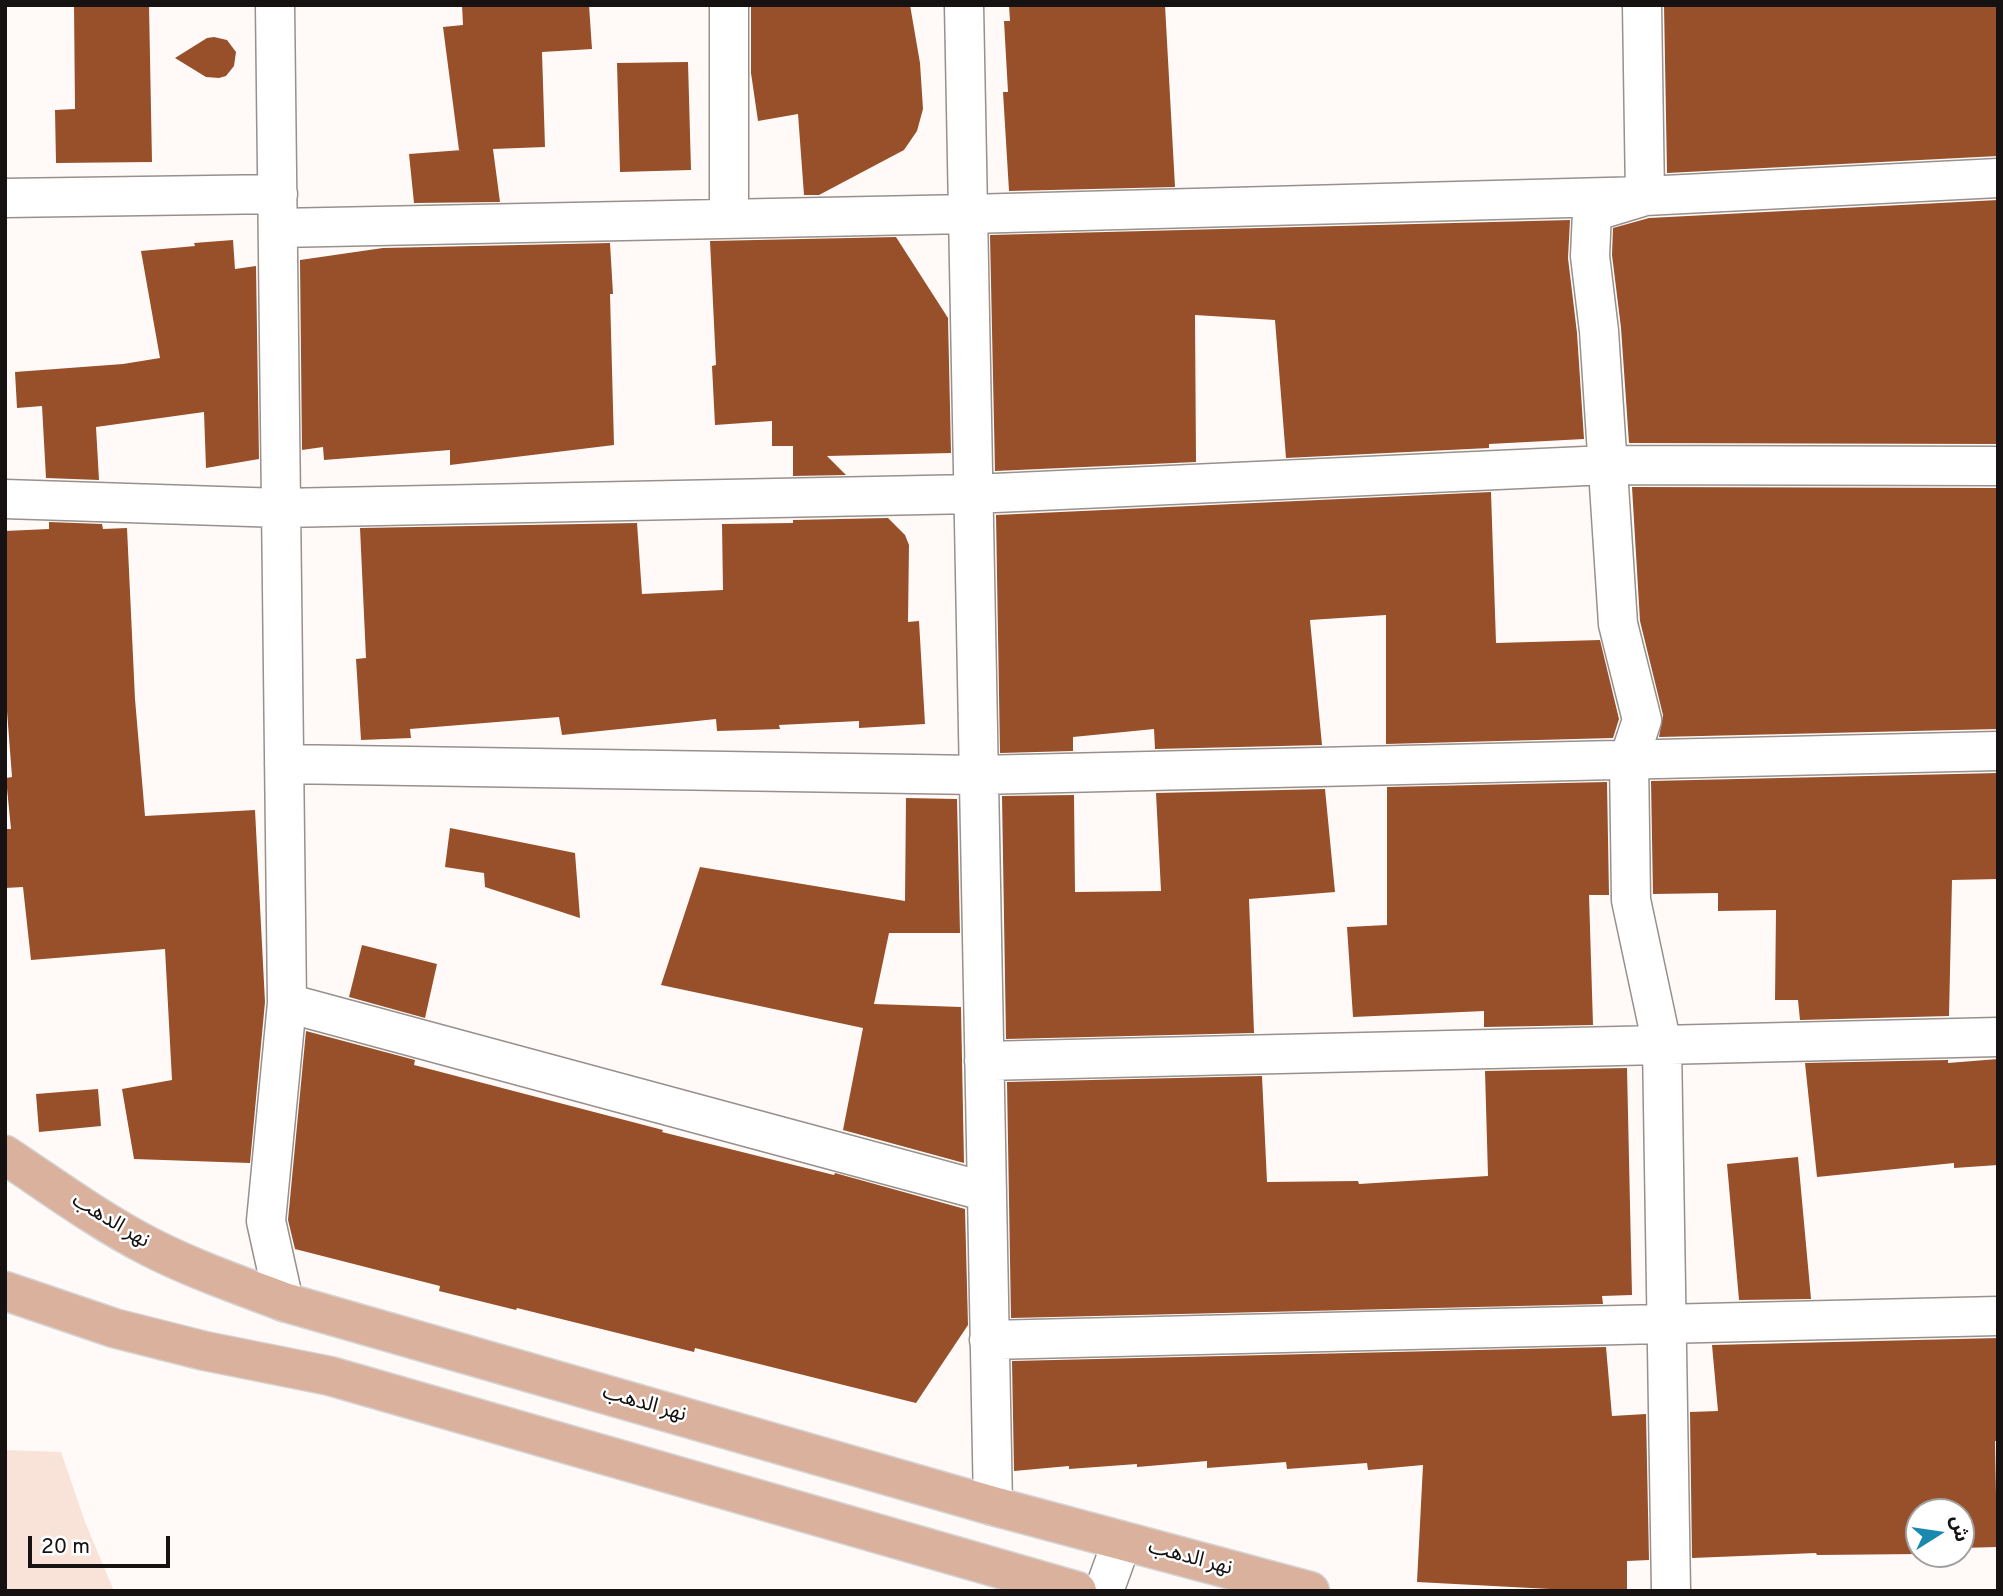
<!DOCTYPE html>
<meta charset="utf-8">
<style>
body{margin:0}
#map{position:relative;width:2003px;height:1596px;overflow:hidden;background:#fffaf8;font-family:Overpass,"Noto Sans Arabic",sans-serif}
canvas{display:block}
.frame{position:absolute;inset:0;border:7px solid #151211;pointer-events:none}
.north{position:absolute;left:1905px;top:1498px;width:70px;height:70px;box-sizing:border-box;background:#fff;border:2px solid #a1a0a0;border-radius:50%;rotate:78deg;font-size:19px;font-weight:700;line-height:28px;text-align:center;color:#151211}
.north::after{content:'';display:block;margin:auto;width:24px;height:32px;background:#1a89af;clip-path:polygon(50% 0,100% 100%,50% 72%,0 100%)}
.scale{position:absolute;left:28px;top:1536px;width:142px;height:32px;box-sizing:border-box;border:4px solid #151211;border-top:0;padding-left:9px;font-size:21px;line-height:24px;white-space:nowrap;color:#151211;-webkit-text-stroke:5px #fff;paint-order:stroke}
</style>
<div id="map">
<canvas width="2003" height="1596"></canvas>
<div class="frame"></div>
<div class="north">ش</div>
<div class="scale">20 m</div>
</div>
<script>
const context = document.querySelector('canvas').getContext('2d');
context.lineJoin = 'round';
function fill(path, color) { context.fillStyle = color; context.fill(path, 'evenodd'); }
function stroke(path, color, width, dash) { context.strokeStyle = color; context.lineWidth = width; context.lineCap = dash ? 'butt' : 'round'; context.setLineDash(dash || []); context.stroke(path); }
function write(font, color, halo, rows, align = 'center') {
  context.font = font + ' Overpass,"Noto Sans Arabic",sans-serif'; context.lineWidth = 5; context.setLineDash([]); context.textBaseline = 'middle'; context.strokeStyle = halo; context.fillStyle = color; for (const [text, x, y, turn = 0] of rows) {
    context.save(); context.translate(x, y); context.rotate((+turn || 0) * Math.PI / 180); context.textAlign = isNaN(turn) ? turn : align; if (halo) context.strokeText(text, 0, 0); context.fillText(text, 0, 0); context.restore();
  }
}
const green = new Path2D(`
 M5,1450L61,1452L85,1522L114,1591H5Z`);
const building = new Path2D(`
 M74,5H149L152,162L56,163L55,110L75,109Z
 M462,5H589L592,49L542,52L545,147L493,149L500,202L414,203L409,154L462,150H459L443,27L463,25Z
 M751,5H910L920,63L923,109L917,131L904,150L819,195H804L798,114L758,121L751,73Z
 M1009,5H1165L1175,187L1009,191L1003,92H1008L1004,21H1010Z
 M1664,5H1998V156L1667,173Z
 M214,37L227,40L236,52L234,66L226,76L219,78L206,77L175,58L207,38Z
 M688,62L691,170L620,172L617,63Z
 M1998,200V444L1629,443L1621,328L1612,255L1613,228L1649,218Z
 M1570,220L1568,258L1577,333L1584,439L1489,444V448L1286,458L1275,320L1195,315L1196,462L995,471L990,235Z
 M896,237L948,318L951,453L827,456L846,475L793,476V446H772V421L715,425L712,366L716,365L710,241Z
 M233,240L235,269L256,266L259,459L206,468L204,412L96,427L99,480L46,478L42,406L17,408L15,372L123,364L160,358L141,251L195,246L194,243Z
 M610,243L613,294H610L614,445L450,465V450L324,460L323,447L302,450L300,260L383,248Z
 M1632,487L1998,488V729L1659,737L1663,715L1640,621Z
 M1491,492L1496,643L1600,640L1619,719L1613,738L1386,744V615L1310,620L1322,745L1155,749L1154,729L1073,737V751L1000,753L996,515Z
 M888,518L905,535L909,545L908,622L919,621L925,724L859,728V721L779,725L780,729L717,731L716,719L562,735L559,717L410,729L411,738L361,740L356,659L366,658L360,528L637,523L642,594L723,590L722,524L793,523V520Z
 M49,522L102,524L103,529L127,528L135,699L145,816L255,810L265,1002L250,1163L134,1159L122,1089L172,1080L165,949L31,960L23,887L5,888V829H11L6,778L12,777L5,685V531L49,529Z
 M1998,773V879L1952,880L1949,1016L1800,1020L1798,1000H1775L1776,910L1718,911V893L1653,894L1651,781Z
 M1607,782L1609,895H1589L1593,1025L1484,1027V1011L1353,1017L1347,927L1387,925V787Z
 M1325,789L1335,892L1249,899L1254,1033L1006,1039L1002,796L1074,795L1075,892L1161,891L1156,793Z
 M906,798L957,799L960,933H889L874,1004L961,1007L964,1163L843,1130L863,1028L661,985L700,867L905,901Z
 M450,828L575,853L580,918L485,887L484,873L445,867Z
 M362,945L437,964L425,1018L349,997Z
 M306,1031L415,1060L414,1065L663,1130L662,1132L834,1175L835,1173L965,1209L968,1325L916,1403L695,1348L694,1352L517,1308L516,1310L439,1291L440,1286L295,1249L288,1220Z
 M1998,1059V1165L1954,1168V1163L1817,1177L1805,1063L1948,1060V1063Z
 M1627,1068L1632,1295L1602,1296L1603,1304L1011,1318L1007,1082L1262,1076L1267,1182L1358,1181L1359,1184L1488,1176L1485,1071Z
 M98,1089L101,1126L39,1132L36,1094Z
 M1798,1157L1811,1299L1739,1300L1727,1164Z
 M1998,1338V1441H1995L1997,1547L1961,1548V1512H1919V1554L1817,1555L1816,1553L1692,1558L1690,1412L1718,1411L1712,1345Z
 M1606,1347L1612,1416L1646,1414L1649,1560L1627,1561V1591H1550V1589L1417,1582L1423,1465L1368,1470L1367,1463L1287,1469L1286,1462L1207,1468V1461L1137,1467V1464L1069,1469V1466L1014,1471L1012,1361Z`);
const minor = new Path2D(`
 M275,5L287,1003L266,1221L284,1302
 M964,5L993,1506
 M1642,5L1645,196L1592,212L1590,256L1599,331L1618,624L1642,720L1629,759L1631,900L1662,1045L1671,1591
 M5,198L278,194
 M729,219V5
 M278,228L968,214L1645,196L1998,178
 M5,499L281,508L973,494L1607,465L1998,466
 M284,764L978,775L1998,751
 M287,1003L987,1192
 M984,1061L1998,1037
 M989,1340L1998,1316
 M1104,1591L1122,1541`);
const major = new Path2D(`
 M5,1155C52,1186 99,1221 150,1247C193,1269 239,1285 284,1302L993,1506L1310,1591
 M5,1291L114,1328L205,1351L330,1376L1077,1591`);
const streetNames = [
 ["نهر الدهب",110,1222,31],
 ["نهر الدهب",644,1405,16],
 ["نهر الدهب",1190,1559,15]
];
fill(green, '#f9e2d7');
fill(building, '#975029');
stroke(minor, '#97908d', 41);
stroke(major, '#d5d4d4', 41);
stroke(minor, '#fff', 38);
stroke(major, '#dab19c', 38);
write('21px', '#151211', '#fff', streetNames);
</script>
